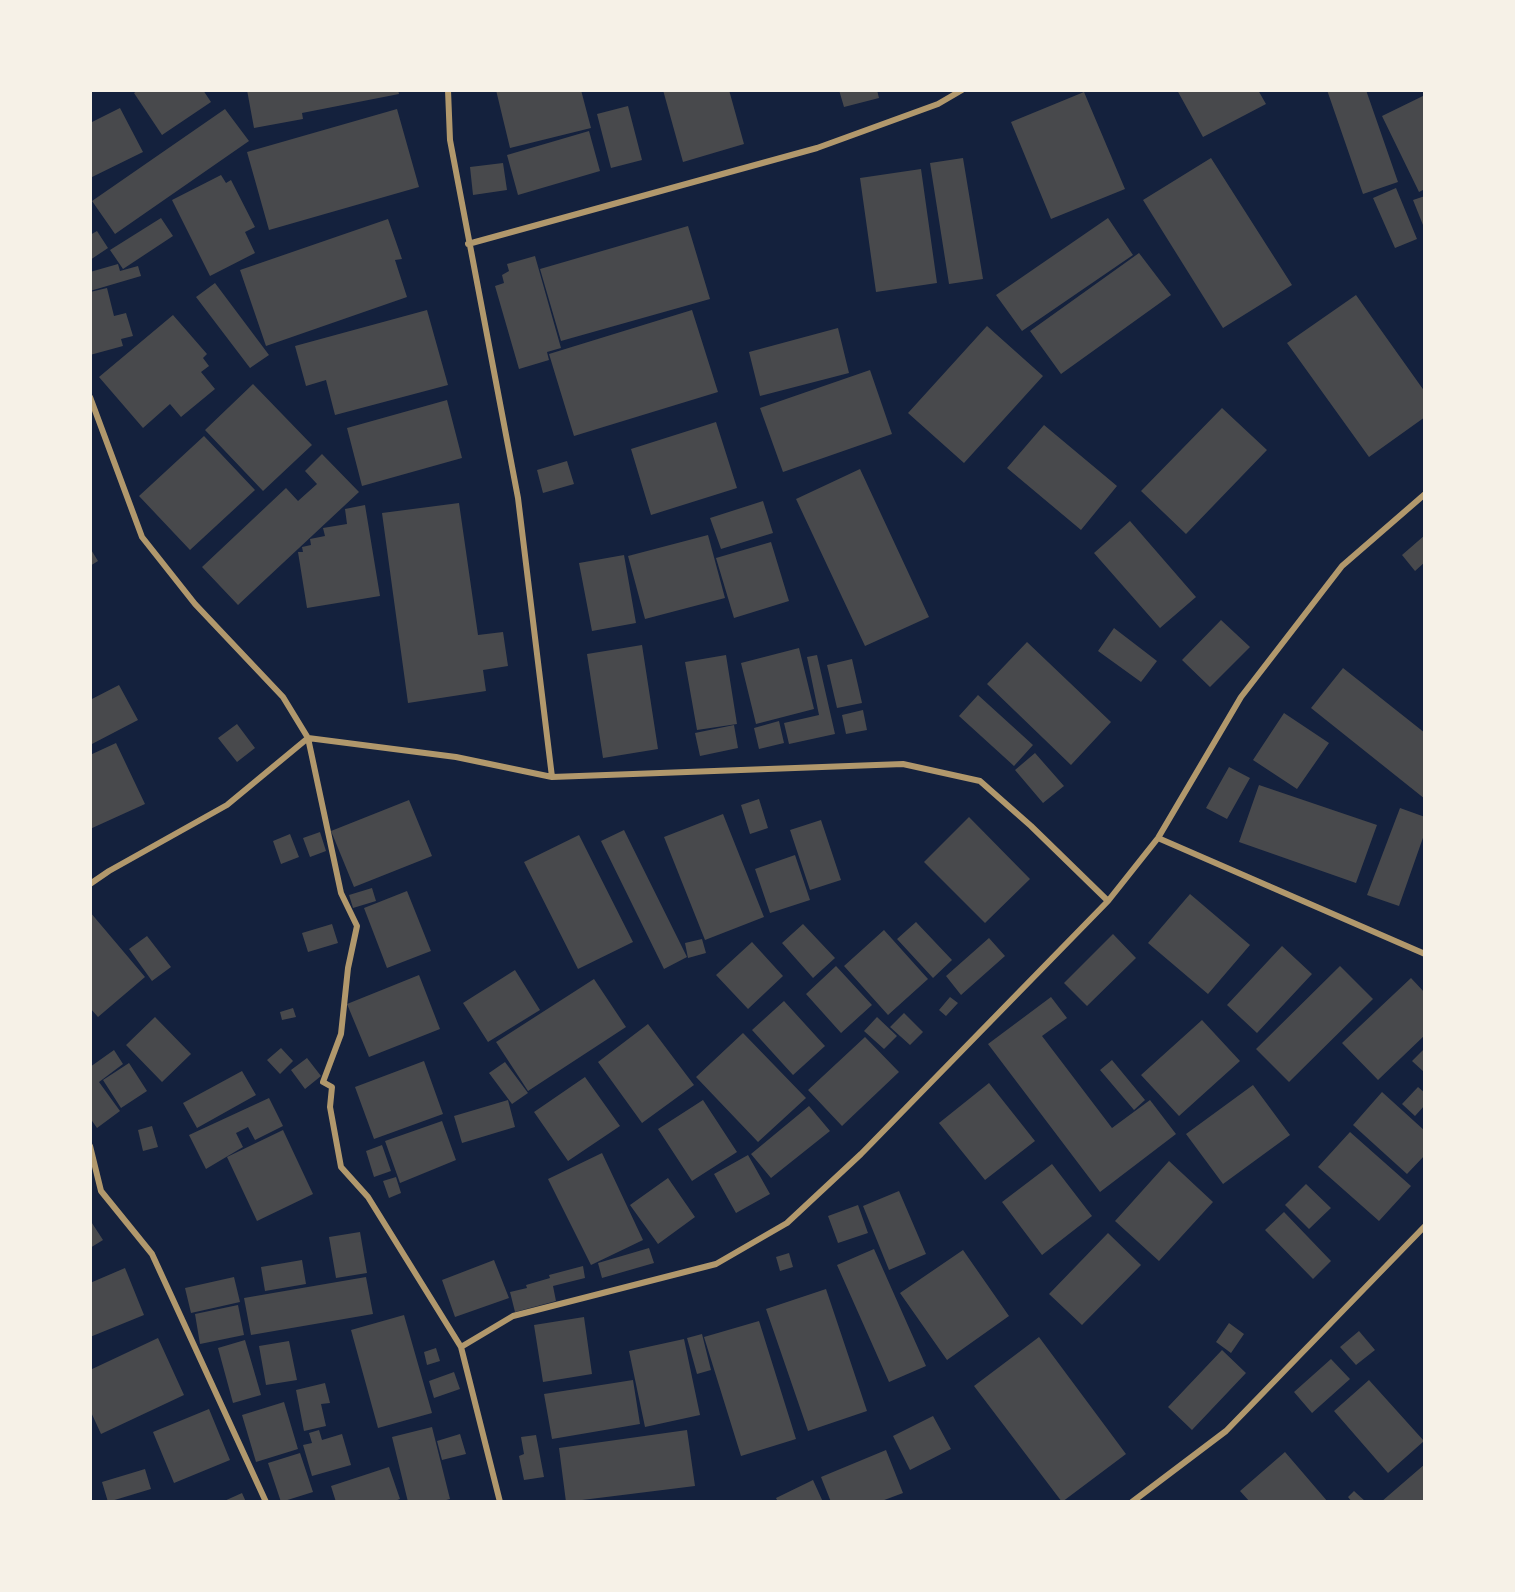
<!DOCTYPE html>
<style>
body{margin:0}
#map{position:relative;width:1515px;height:1592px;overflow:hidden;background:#14213d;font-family:Ubuntu,sans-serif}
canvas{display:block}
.frame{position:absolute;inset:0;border:92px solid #f6f1e7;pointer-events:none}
</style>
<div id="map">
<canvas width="1515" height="1592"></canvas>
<div class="frame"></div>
</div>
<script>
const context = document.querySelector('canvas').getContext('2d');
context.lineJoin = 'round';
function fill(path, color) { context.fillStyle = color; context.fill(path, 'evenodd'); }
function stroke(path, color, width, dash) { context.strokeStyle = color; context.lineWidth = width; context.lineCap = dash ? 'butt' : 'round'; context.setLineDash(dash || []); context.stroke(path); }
const building = new Path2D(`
 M138,90H203L211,102L162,135L134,93Z
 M247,90H398L399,94L302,113L303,119L254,128Z
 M496,90H581L591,128L510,148Z
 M663,90H729L744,144L683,162Z
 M839,90H877L879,98L844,107Z
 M1177,90H1258L1266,104L1203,137Z
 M1327,90H1366L1398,182L1363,194Z
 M1084,92L1125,189L1051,219L1011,122Z
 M1425,95V189L1419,192L1382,116Z
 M628,106L642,160L611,168L597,114Z
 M120,108L143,152L90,178V123Z
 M225,109L249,141L115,234L92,201Z
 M397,109L419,187L269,230L247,152Z
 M589,131L600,171L518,195L507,155Z
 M963,158L983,279L949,284L930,163Z
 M1211,158L1292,285L1223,328L1143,200Z
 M503,163L507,190L473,195L470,167Z
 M921,169L937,283L876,292L860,178Z
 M221,175L226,183L231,180L255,227L245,232L255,253L210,276L172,200Z
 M1396,188L1417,239L1395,248L1373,198Z
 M1425,196V230L1413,200Z
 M161,218L173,236L123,269L110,250Z
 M1108,218L1133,255L1022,331L996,295Z
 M388,219L402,259L395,260L407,297L266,346L240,270Z
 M688,226L710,299L561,341L540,269Z
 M97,231L108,248L90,260V235Z
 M1139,253L1171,295L1061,374L1030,331Z
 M535,256L561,348L547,352L549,360L519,369L495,286L504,283L502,275L509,271L507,264Z
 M118,264L120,271L138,266L141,276L90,291V272Z
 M215,283L269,355L250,368L196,297Z
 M107,288L114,316L126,313L133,336L121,339L123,346L90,355V292Z
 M1356,295L1425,392V417L1369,457L1287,343Z
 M427,310L448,385L335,415L326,380L306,386L295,346Z
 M692,310L718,392L574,436L549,354Z
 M173,315L207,354L203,358L209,366L201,372L215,389L181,417L170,404L143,428L99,377Z
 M987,326L1043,376L964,463L908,413Z
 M838,328L849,373L760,396L749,352Z
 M870,370L892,434L783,472L760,408Z
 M253,384L312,445L263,491L205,430Z
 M447,400L462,458L362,486L347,428Z
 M1222,408L1267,450L1186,534L1141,491Z
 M716,422L737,488L651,515L631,449Z
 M1044,425L1117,486L1081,530L1007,468Z
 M204,436L255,490L190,550L139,496Z
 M322,454L359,492L238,605L202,567L286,488L298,501L317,484L305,471Z
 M567,461L574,484L543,493L537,470Z
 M860,469L929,617L865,646L796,499Z
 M763,501L773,533L721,549L710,518Z
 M459,503L478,635L503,632L508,666L483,670L486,691L408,703L382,513Z
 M365,505L380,596L307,608L298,552H303L302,547L311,545L310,539L325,536L323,528L347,524L345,509Z
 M1130,521L1196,597L1160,628L1094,553Z
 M708,535L725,598L645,619L628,556Z
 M1425,535V562L1415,571L1402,555Z
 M771,542L789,601L734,618L716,558Z
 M90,548L98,561L90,566Z
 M624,555L636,623L592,631L579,563Z
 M1221,620L1250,647L1210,687L1182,660Z
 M1114,628L1157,661L1141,682L1098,651Z
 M1027,642L1111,722L1071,765L987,684Z
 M642,645L658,749L603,758L587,654Z
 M799,648L814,709L756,724L741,663Z
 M726,655L737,724L697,730L685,662Z
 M817,655L835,734L789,744L784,723L819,715L807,657Z
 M852,659L862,703L837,708L827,665Z
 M1343,668L1425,733V799L1311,708Z
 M119,685L138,720L90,745V700Z
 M978,695L1033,745L1014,766L959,716Z
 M863,710L867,730L846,734L842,715Z
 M1284,713L1329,743L1297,789L1253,760Z
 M779,721L784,743L759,749L754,728Z
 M237,724L255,748L237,762L218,738Z
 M734,725L738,748L700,756L695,733Z
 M116,743L145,804L90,829V755Z
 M1035,753L1064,786L1043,803L1015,770Z
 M1229,767L1250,778L1227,819L1206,808Z
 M1259,785L1377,825L1356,883L1239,842Z
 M759,799L768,828L750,834L741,805Z
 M409,800L432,856L354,887L331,831Z
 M1400,808L1425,817V832L1399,906L1367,895Z
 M723,814L764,917L705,940L664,837Z
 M969,817L1030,879L985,923L924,862Z
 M821,820L841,880L810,890L790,830Z
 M624,830L687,957L664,969L601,841Z
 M320,832L326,851L310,857L303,838Z
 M290,834L299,857L281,864L273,841Z
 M579,835L633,942L578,969L524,862Z
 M795,855L810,900L770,913L755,869Z
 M372,888L376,901L353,908L349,895Z
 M407,891L431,951L387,968L364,908Z
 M1190,894L1250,945L1208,994L1148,943Z
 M90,912L145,977L98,1017L90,1008Z
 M916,922L952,960L933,978L897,939Z
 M332,924L338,943L308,952L302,933Z
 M803,924L835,958L813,978L782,943Z
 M884,930L928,979L888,1015L844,966Z
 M1113,934L1136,958L1087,1006L1064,983Z
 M147,936L171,967L152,981L129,949Z
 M989,938L1005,956L961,995L946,976Z
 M702,939L706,953L688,958L685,943Z
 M752,942L783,976L748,1009L716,975Z
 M1282,946L1312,974L1257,1033L1227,1005Z
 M836,966L872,1005L841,1033L806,994Z
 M1340,966L1373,999L1289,1082L1256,1049Z
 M515,970L540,1010L488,1042L463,1003Z
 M419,975L440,1029L369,1057L347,1004Z
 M1411,978L1425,993V1035L1378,1080L1342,1043Z
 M594,979L626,1027L528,1091L496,1042Z
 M950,997L958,1003L946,1016L939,1010Z
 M1051,997L1067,1018L1042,1036L1112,1128L1150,1100L1176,1134L1100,1192L988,1044Z
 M784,1001L825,1046L793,1075L752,1030Z
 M293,1008L296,1017L282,1020L280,1012Z
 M904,1013L923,1032L910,1045L890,1027Z
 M155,1017L191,1054L162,1082L126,1045Z
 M877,1017L897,1036L884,1049L864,1031Z
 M1202,1020L1240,1061L1179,1116L1141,1075Z
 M648,1024L694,1085L642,1123L598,1062Z
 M743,1033L806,1098L758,1142L696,1077Z
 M865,1037L899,1072L842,1126L808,1090Z
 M281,1048L293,1061L280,1074L267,1060Z
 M1425,1048V1073L1412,1061Z
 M114,1050L123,1064L99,1082L120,1111L97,1128L90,1118V1067Z
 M307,1058L321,1076L305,1089L291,1070Z
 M1112,1060L1145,1100L1134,1110L1100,1070Z
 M424,1061L443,1114L374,1139L355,1087Z
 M505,1062L528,1093L512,1104L489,1073Z
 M129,1063L147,1091L121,1108L103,1080Z
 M242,1071L256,1095L197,1128L183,1103Z
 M585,1077L620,1126L568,1161L534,1112Z
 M989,1083L1035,1141L985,1180L939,1123Z
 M1253,1085L1290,1135L1223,1184L1186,1134Z
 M1418,1087L1425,1093V1105L1415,1116L1402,1104Z
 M1382,1092L1425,1131V1155L1407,1174L1353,1125Z
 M269,1098L283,1126L255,1140L248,1127L236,1133L243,1147L206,1169L189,1135Z
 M508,1100L515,1127L462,1143L454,1116Z
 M703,1100L737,1152L692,1181L658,1129Z
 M809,1106L830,1131L771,1178L751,1154Z
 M442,1121L456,1160L400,1183L385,1141Z
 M152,1126L158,1147L143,1151L138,1130Z
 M283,1130L313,1194L257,1221L227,1157Z
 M1350,1132L1411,1186L1379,1221L1318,1167Z
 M382,1145L391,1171L374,1177L366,1151Z
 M602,1153L643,1240L591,1265L548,1179Z
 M748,1155L770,1194L736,1213L714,1174Z
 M1169,1161L1213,1202L1159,1261L1115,1221Z
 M1052,1164L1092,1216L1042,1255L1002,1202Z
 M396,1177L401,1193L389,1198L383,1181Z
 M668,1178L695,1217L658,1244L630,1205Z
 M1306,1184L1331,1208L1309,1229L1285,1205Z
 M899,1191L926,1254L889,1270L863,1206Z
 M858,1205L868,1233L838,1243L828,1216Z
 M1284,1212L1331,1261L1313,1279L1265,1230Z
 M90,1220L103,1240L90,1248Z
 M360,1232L367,1273L336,1278L329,1237Z
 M1108,1233L1141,1265L1082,1325L1049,1294Z
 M649,1248L654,1263L602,1278L598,1263Z
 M874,1249L926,1366L889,1382L837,1265Z
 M963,1250L1009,1316L947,1360L900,1293Z
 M789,1253L793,1267L780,1271L776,1257Z
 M302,1260L306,1284L265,1291L261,1267Z
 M494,1260L509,1298L455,1317L442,1280Z
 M583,1266L585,1278L553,1286L556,1301L515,1312L510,1292L527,1288L526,1285L550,1278L549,1275Z
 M125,1268L144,1315L90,1337V1283Z
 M234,1277L240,1302L191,1313L185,1288Z
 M366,1277L373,1314L251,1335L244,1298Z
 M826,1289L867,1411L808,1431L766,1309Z
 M238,1305L244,1335L200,1344L195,1314Z
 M404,1315L432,1413L378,1428L351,1330Z
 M584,1317L592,1374L543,1382L534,1325Z
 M759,1321L796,1439L741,1456L704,1337Z
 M1229,1323L1244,1334L1231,1353L1216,1342Z
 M1359,1331L1375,1350L1356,1365L1340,1347Z
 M702,1334L711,1370L697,1374L687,1338Z
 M1039,1337L1126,1454L1062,1502L974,1386Z
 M158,1338L184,1395L101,1434L90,1410V1370Z
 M684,1339L700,1415L645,1427L629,1351Z
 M245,1340L261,1395L233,1403L218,1348Z
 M289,1341L297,1380L266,1385L259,1346Z
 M436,1348L440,1361L427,1365L424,1352Z
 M1222,1350L1246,1373L1192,1430L1168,1407Z
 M1331,1359L1350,1379L1312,1413L1294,1392Z
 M454,1372L460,1389L434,1398L429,1381Z
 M633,1380L640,1424L552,1439L544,1394Z
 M1369,1380L1424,1441L1388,1473L1334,1411Z
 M325,1383L330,1403L321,1404L326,1426L304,1431L296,1390Z
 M284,1402L298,1449L256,1462L242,1415Z
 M209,1409L230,1460L174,1483L153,1432Z
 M933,1416L951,1449L910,1470L893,1436Z
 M432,1427L450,1499L439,1502H408L392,1437Z
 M319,1430L322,1440L342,1434L351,1465L312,1476L303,1445L312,1443L309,1433Z
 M687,1430L695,1486L566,1502L559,1448Z
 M460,1434L466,1454L442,1460L437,1441Z
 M536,1435L544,1477L524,1480L519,1456L524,1454L521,1437Z
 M886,1450L903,1493L879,1502H831L821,1477Z
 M1285,1452L1328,1502H1250L1240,1491Z
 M300,1453L313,1492L281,1502L268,1463Z
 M1425,1464V1502H1381Z
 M389,1467L400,1499L392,1502H336L331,1486Z
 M145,1469L151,1489L108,1502L102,1482Z
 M813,1480L823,1502H778L776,1498Z
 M1354,1491L1366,1502H1352L1348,1497Z
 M242,1493L246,1502H222Z`);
const minor = new Path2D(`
 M448,90L450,140L518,498L552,777
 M468,244L817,148L938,104L962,90
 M90,397L142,537L195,604L283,697L308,738L341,893L357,926L348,968L341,1034L323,1082L332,1087L330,1107L341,1167L368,1197L461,1347L500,1502
 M1158,838L1425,954
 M90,884L109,871L227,805L308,738L456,757L552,777L903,764L980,781L1031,826L1108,901
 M90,1146L101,1191L152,1254L266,1502
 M461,1347L513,1316L716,1264L787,1223L861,1154L1108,901L1158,838L1241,697L1342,566L1425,494
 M1132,1502L1226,1431L1425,1226`);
fill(building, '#48494c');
stroke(minor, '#b1986c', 6);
</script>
